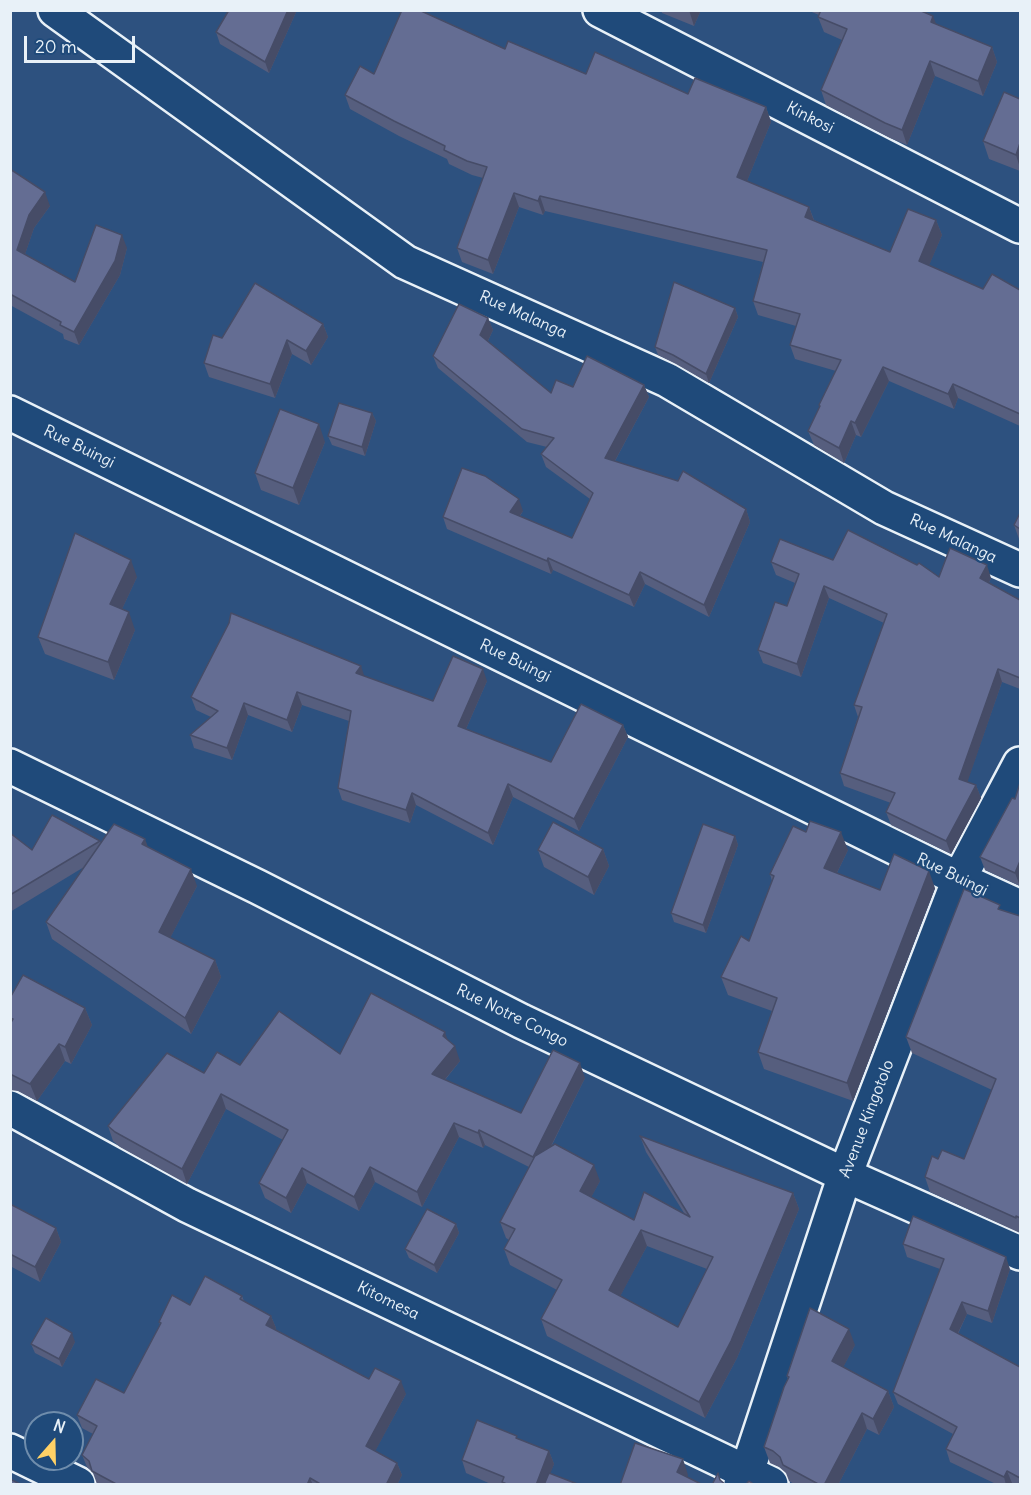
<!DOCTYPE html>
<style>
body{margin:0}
#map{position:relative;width:1031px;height:1495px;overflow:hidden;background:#2d517f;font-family:Delius,sans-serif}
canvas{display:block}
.frame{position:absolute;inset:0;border:12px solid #e8f1f8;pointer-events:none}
.north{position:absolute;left:24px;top:1411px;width:60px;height:60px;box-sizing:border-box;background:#1f4a7a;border:2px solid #6f8dac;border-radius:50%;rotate:20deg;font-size:16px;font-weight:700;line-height:24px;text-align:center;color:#e8f1f8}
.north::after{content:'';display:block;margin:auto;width:21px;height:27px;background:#ffd166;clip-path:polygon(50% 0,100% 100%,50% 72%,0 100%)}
.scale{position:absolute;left:24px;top:36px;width:111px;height:27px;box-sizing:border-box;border:3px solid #e8f1f8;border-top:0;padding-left:8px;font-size:18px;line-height:21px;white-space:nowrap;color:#e8f1f8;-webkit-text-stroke:4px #1f4a7a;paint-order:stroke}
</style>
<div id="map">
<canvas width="1031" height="1495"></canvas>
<div class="frame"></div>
<div class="north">N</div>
<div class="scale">20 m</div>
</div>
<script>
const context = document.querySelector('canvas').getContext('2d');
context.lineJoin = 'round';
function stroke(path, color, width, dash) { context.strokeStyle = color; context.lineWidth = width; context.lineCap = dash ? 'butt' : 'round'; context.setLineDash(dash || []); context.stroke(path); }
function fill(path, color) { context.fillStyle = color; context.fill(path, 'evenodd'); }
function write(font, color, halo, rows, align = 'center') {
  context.font = font + ' Delius,sans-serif'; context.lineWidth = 4.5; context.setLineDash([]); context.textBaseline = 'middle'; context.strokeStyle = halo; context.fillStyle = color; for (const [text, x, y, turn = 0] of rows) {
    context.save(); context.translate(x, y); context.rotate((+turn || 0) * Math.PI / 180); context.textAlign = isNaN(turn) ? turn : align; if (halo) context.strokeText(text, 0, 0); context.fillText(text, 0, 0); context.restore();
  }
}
const minor = new Path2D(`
 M55,10L405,262L667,380L884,508L1020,570
 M600,10L1020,226
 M10,413L959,879L1020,907
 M10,766L258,887L521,1021L845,1175L1020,1253
 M10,1108L187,1205L771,1484
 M10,1451L78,1484
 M741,1484L747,1472L845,1175L959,879L1020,764`);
const wall = new Path2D(`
 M297,10L269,73L220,44L216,32Z
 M661,10H701L694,26L662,13Z
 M807,10H919L936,25L992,47L997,62L983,96L935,76L907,145L890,138L826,105L821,90L842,40L824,32L818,17L819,15Z
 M505,49L586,74L688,94L766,107L771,122L747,181L809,207L814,220L890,252L936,220L942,235L929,265L983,289L1020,290V426L958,398L954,409L889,381L861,437L856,435L844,463L814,445L808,431L820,407L819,405L836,371L795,359L790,345L796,326L758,315L753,301L763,262L545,211L543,215L519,207L493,274L462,262L457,248L483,178L472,175L449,164L447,159L399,136L350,109L345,95L374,74Z
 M1020,99V171L989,159L983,141Z
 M10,169L50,206L34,228L25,254L75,282L127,248L120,275L79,345L64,339L63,334L10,305Z
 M735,308L738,317L709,383L676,364L658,355L655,347Z
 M488,318L493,330L488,341L551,393L573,387L644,385L649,397L615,461L746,509L750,522L709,617L645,584L634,607L553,570L551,574L447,529L443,517L523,511L520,516L572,538L590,499L546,467L541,454L547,447L527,442L438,368L433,356Z
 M323,324L328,337L311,365L292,354L275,398L209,377L204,363L222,338Z
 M372,413L376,421L365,456L332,445L328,436Z
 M325,442L299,505L261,490L255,473Z
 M1020,513V540L1019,539L1014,525Z
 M833,560L939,577L991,578L989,583L1020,600V689L1002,682L967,782L976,785L981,798L951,854L891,825L886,812L891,803L844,786L840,773L858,717L854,705L884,623L829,598L801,677L763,663L758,650L787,606L795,583L776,575L771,562Z
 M137,577L122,609L135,630L114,680L45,654L38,637Z
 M365,676L433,701L487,681L466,729L551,762L623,725L628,737L579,831L513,797L493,845L416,805L410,823L342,800L338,788L349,721L302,705L292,732L248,715L232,760L194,748L190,735L211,717L196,710L191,697Z
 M1015,799L1020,886L985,870L980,857Z
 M806,832L848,850L837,873L880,890L935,888L853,1101L764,1069L758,1052L772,1011L728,995L721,977L749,941L772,881L770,874Z
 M10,833L32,850L100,841L101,843L148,847L197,886L170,938L215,960L221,977L191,1034L52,939L46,922L84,867L10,912Z
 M735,836L738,845L706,933L674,922L671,913Z
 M603,849L609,866L594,895L544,867L538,850Z
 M1002,910L1020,916V1233L930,1192L925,1177L964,1159L992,1090L912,1053L906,1037Z
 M10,998L85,1008L92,1025L71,1064L65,1061L37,1101L18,1091L10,1090Z
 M448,1041L460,1061L445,1080L521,1113L585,1078L551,1147L600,1181L591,1197L634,1220L684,1213L646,1152L640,1136L793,1193L799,1209L737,1358L705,1418L547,1336L541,1319L557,1290L510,1265L504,1249L509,1240L506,1238L500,1222L529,1167L485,1145L483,1148L459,1137L422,1207L375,1182L359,1211L307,1183L291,1213L265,1198L259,1183L283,1140L226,1109L187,1184L120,1147L113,1141L108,1126L204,1073L240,1065ZM647,1246L707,1269L678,1327L620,1296Z
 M10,1204L56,1228L61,1242L40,1282L10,1266Z
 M456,1224L459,1233L437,1273L409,1258L405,1249Z
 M903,1244L1010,1269L992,1323L967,1314L958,1334L1020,1367V1485H1014L1012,1483L1011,1485H998L950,1462L946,1449L953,1434L898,1404L893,1392L940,1269L907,1257Z
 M242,1296L244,1301L271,1316L276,1328L275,1330L369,1379L406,1394L375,1451L397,1463L402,1475L397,1485H98L97,1484L93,1473L87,1467L82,1455L93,1434L82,1428L77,1415L124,1393L160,1325L159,1322L190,1305Z
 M75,1342L62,1367L35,1353L31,1344Z
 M855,1345L843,1367L888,1391L894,1407L879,1435L867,1429L838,1485H796L789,1481L786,1473L779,1467L770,1463L764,1447L788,1379L787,1376Z
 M517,1439L549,1451L554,1464L550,1473L580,1485H493L466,1473L462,1460Z`);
const shadedWall = new Path2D(`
 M288,10H297L269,73L265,62Z
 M689,10H701L694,26Z
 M933,16L939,31L931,22Z
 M992,47L997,62L983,96L978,81Z
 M930,61L935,76L907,145L902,130Z
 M766,107L771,122L743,191L737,177Z
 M1020,143V168L1016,155Z
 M45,192L50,206L34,228L22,263L17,250L29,215Z
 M514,193L519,207L493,274L488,260Z
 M540,196L545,211L543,215L538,201Z
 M809,207L814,221L805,217Z
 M936,220L942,235L925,275L919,261Z
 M122,235L127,248L120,275L79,345L74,332Z
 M735,308L738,317L709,383L706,374Z
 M488,318L493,330L485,347L480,335Z
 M323,324L328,337L311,365L306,351Z
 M287,340L292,354L275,398L270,384Z
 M883,367L889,381L861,437L855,423Z
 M953,384L958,398L954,409L948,394Z
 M644,385L649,397L610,470L605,458Z
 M372,413L376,421L365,456L362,447Z
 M851,421L856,435L844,463L839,448Z
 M319,424L325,442L299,505L293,488Z
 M519,499L523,511L514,524L510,512Z
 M746,509L750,522L709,617L704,605Z
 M548,558L553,570L551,574L547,561Z
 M131,560L137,577L116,622L110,604Z
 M987,565L991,578L985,591L980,578Z
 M640,572L645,584L634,607L629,595Z
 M824,586L829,598L801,677L797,664Z
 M129,612L135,630L114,680L108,662Z
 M361,666L365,678L356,673Z
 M483,669L487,681L462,738L458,726Z
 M998,669L1002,682L964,792L959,779Z
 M297,692L302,705L292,732L287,720Z
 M244,703L248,715L232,760L227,748Z
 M623,725L628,737L579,831L574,819Z
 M508,784L513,797L493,845L488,833Z
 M976,785L981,798L951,854L946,841Z
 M412,793L416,805L410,823L406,810Z
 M841,832L848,850L831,885L824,868Z
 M735,836L738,845L706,933L703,925Z
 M145,839L151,855L142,844Z
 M603,849L609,866L594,895L588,877Z
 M1020,861V886L1015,873Z
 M191,869L197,886L165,948L159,932Z
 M929,871L935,888L853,1101L847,1083Z
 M215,960L221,977L191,1034L185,1018Z
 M85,1008L92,1025L71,1064L65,1047Z
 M445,1032L450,1047L443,1036Z
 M59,1044L65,1061L37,1101L30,1084Z
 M455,1046L460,1061L437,1089L432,1074Z
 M580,1063L585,1078L538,1172L533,1157Z
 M221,1094L226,1109L187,1184L182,1169Z
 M454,1123L459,1137L422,1207L417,1192Z
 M479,1130L485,1145L483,1148L478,1133Z
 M594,1165L600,1181L586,1207L580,1191Z
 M370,1167L375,1182L359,1211L354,1197Z
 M302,1168L307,1183L291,1213L286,1198Z
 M793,1193L799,1209L737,1358L705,1418L699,1402Z
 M456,1224L459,1233L437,1273L434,1265Z
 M56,1228L61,1242L40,1282L35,1267Z
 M641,1230L647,1246L615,1306L609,1290Z
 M1006,1257L1010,1269L992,1323L988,1311Z
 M962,1302L967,1314L954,1341L950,1329Z
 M271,1316L276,1328L271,1338L266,1325Z
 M849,1329L855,1345L838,1377L832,1361Z
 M72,1333L75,1342L62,1367L59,1359Z
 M401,1381L406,1394L371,1459L366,1446Z
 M888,1391L894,1407L879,1435L873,1419Z
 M862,1413L867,1429L838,1485H824Z
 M549,1451L554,1464L546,1485H536Z
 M683,1459L688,1475L684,1485L677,1472Z
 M397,1463L402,1475L397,1485H386Z
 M1007,1471L1012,1483L1011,1485H1006L1004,1477Z
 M310,1478L313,1485H307Z`);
const building = new Path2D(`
 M229,10H288L265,62L216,32Z
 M402,10H419L505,49L508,41L586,74L595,52L688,94L695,78L766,107L737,177L809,207L805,217L890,252L908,209L936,220L919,261L983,289L992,274L1020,290V414L953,384L948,394L883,367L855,423L851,421L839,448L808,431L820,406L819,405L841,360L790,345L800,314L753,301L767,250L540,196L538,201L514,193L488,260L457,248L487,167L467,161L444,150L445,146L394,121L345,95L360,66L374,74Z
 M821,10H919L933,16L931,22L992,47L978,81L930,61L902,130L885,123L821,90L847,29L818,17Z
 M1004,92L1020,99V143L1016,155L983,141Z
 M10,169L45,192L29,215L17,250L75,282L96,225L122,235L115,261L74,332L60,325L61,322L10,294Z
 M674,282L735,308L706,374L673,355L655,347Z
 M255,283L323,324L306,351L287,340L270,384L204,363L213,335L222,338Z
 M459,304L488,318L480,335L551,393L556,380L573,387L587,356L644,385L605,458L678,481L683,471L746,509L704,605L640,572L629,595L548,558L547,561L443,517L462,468L485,476L519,499L510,512L572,538L593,493L541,454L554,438L522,429L433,356Z
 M339,403L372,413L362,447L328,436Z
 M280,409L319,424L293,488L255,473Z
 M1020,513V529L1014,525Z
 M848,530L917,565L919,563L939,577L950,548L987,565L980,578L1020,600V678L998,669L959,779L976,785L946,841L886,812L895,793L840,773L862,707L854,705L887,614L824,586L797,664L758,650L775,602L787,606L799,574L771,562L780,539L833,560Z
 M75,533L131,560L110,604L129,612L108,662L38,637Z
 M231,613L361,666L356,673L433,701L453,656L483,669L458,726L551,762L581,704L623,725L574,819L508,784L488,833L412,793L406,810L338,788L351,711L297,692L287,720L244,703L227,748L190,735L218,711L191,697L229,623Z
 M1020,783V861L1015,873L980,857L1012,798L1015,799Z
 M52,815L100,841L10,895V833L32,850Z
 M810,821L841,832L824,868L880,890L894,854L929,871L847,1083L758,1052L777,998L721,977L741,936L749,941L774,876L770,874L793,826L806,832Z
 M553,822L603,849L588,877L538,850Z
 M114,824L145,839L142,844L191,869L159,932L215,960L185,1018L46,922Z
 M703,824L735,836L703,925L671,913Z
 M964,889L1000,905L998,909L1020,916V1218L1016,1216V1218L925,1177L932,1156L938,1159L942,1150L964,1159L996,1079L906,1037Z
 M23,975L85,1008L65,1047L59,1044L30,1084L10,1074V1024L13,1019L10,1018V998Z
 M371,993L445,1032L443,1036L455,1046L432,1074L521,1113L553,1050L580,1063L533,1157L479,1130L478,1133L454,1123L417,1192L370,1167L354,1197L302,1168L286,1198L259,1183L288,1130L221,1094L182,1169L115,1132L108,1126L167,1053L204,1073L217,1052L240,1065L279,1011L340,1054Z
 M640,1136L793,1193L731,1341L699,1402L541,1319L562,1280L504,1249L515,1229L500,1222L535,1156L555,1144L594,1165L580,1191L634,1220L644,1192L690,1217ZM641,1230L713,1257L678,1327L609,1290Z
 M10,1204L56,1228L35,1267L10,1254Z
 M427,1209L456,1224L434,1265L405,1249Z
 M913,1216L1006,1257L988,1311L962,1302L950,1329L1020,1367V1478L1007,1471L1004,1477L946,1449L957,1427L893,1392L944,1259L903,1244Z
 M205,1276L242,1296L240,1299L271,1316L266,1325L369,1379L375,1368L401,1381L366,1446L397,1463L386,1485H322L310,1478L307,1485H118L92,1471L89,1461L82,1455L97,1426L77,1415L96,1379L124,1393L161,1323L159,1322L172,1295L190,1305Z
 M810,1308L849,1329L832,1361L888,1391L873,1419L862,1413L824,1485H820L783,1465L780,1457L773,1451L764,1447L784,1387L789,1377L787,1376Z
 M46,1318L72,1333L59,1359L31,1344Z
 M477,1420L517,1436L516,1438L549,1451L536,1485H509L502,1482L504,1477L462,1460Z
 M635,1443L683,1459L677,1472L703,1485H620Z
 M549,1473L580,1485H544Z
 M718,1473L720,1480L726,1485H712Z
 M10,1479L20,1484L19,1485H10Z
 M749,1481L755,1485H745Z`);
const streetNames = [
 ["Kinkosi",810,118,27],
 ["Rue Malanga",523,315,24],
 ["Rue Buingi",79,447,26],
 ["Rue Malanga",953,539,25],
 ["Rue Buingi",515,661,26],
 ["Rue Buingi",952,875,26],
 ["Rue Notre Congo",512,1016,26],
 ["Avenue Kingotolo",867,1119,-69],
 ["Kitomesa",388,1301,26]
];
stroke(minor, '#e8f1f8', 38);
stroke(minor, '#1f4a7a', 33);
fill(wall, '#565e7e');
fill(shadedWall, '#464c67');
fill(building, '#646d93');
stroke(building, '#464c67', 1.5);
write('16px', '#e8f1f8', '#1f4a7a', streetNames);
</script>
